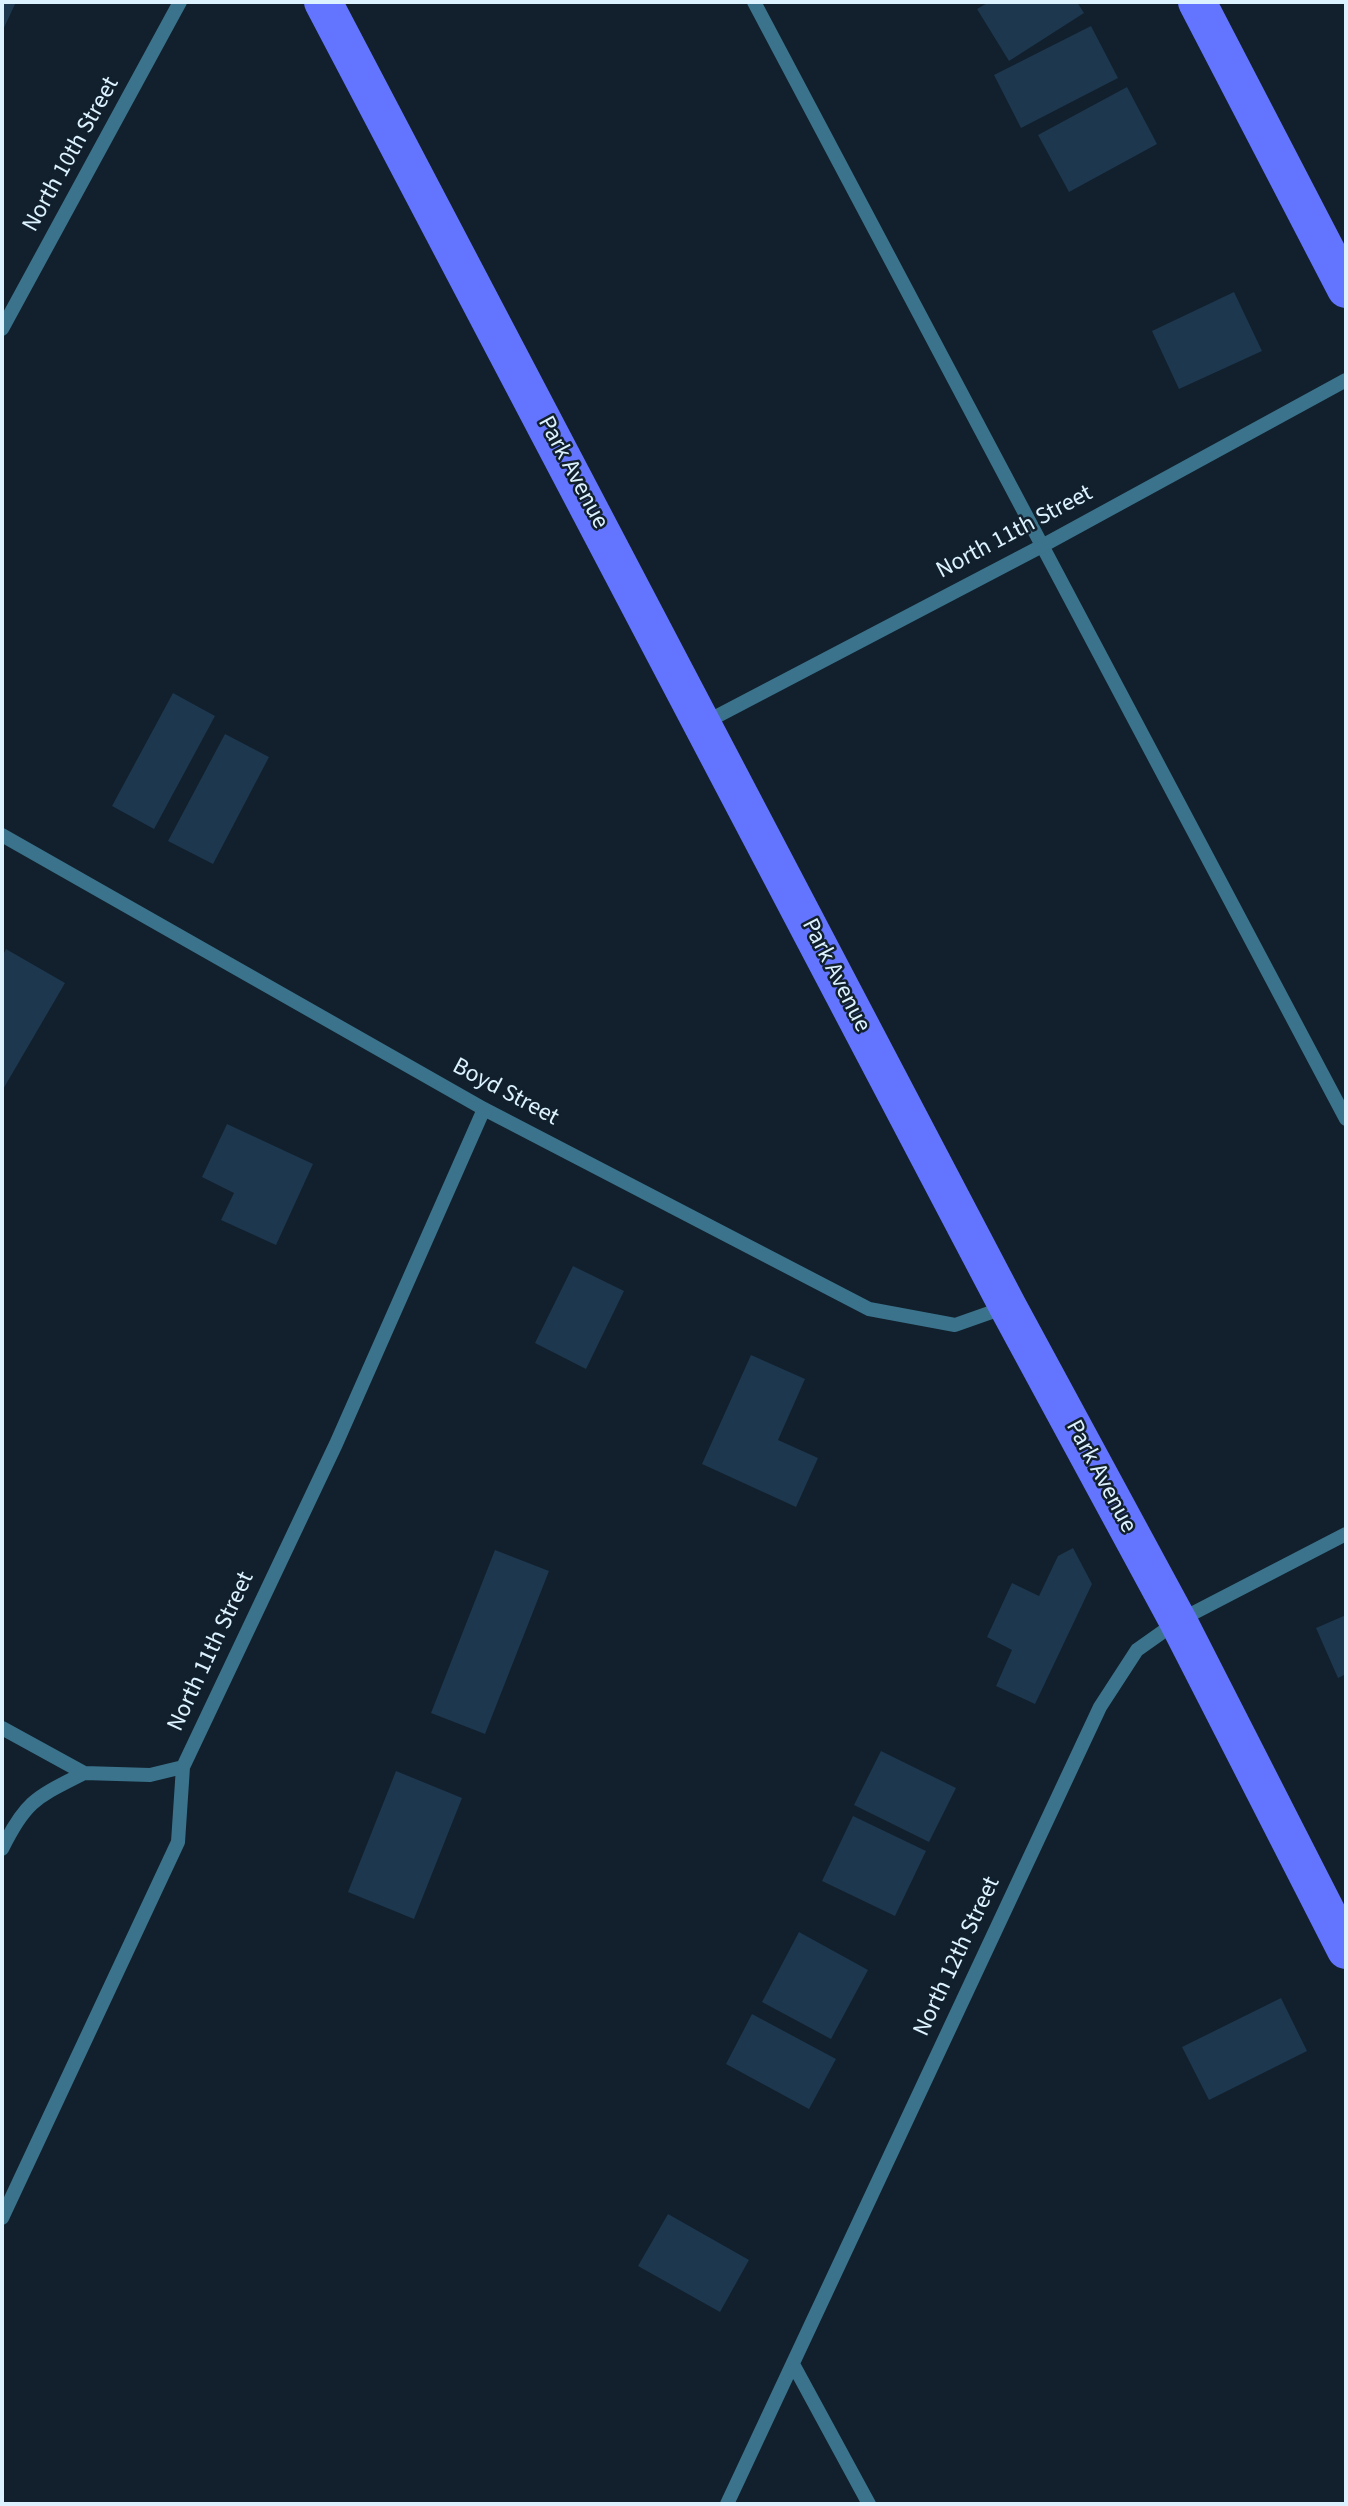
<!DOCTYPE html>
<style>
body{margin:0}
#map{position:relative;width:1348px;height:2506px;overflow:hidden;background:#11202c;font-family:"Source Sans 3",sans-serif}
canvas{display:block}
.frame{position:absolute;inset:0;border:4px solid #dcf2ff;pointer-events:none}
</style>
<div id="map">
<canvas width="1348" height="2506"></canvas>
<div class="frame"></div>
</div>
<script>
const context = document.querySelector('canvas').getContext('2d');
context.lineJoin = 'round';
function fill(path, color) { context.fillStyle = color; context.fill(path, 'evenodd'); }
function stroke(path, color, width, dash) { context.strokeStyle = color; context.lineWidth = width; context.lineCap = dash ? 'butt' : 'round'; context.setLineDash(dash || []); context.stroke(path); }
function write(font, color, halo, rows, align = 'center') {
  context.font = font + ' "Source Sans 3",sans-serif'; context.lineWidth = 5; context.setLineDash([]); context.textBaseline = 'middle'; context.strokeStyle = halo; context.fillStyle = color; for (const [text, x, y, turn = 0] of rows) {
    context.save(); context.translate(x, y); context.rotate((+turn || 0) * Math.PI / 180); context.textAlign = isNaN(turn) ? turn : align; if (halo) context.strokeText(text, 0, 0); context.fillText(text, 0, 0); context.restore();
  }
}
const building = new Path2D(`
 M2,2H16L2,32Z
 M989,2H1077L1084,13L1009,61L977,9Z
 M1091,26L1118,78L1021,128L994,75Z
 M1127,87L1157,144L1069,192L1038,135Z
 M1234,292L1262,351L1179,389L1152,331Z
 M173,693L215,716L154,829L112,806Z
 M225,734L269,757L213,864L168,841Z
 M6,949L65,983L2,1091V957Z
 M227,1124L313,1164L276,1245L221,1220L234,1193L202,1177Z
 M573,1266L624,1291L586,1369L535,1343Z
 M751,1355L805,1379L778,1440L818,1458L796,1507L702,1464Z
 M1073,1548L1092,1584L1035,1704L996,1686L1012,1650L987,1637L1012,1583L1039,1596L1058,1556Z
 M495,1550L549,1571L485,1734L431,1713Z
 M1346,1615V1674L1338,1678L1316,1628Z
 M881,1751L956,1788L929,1842L854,1805Z
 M396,1771L462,1798L414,1919L348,1892Z
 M853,1816L926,1851L895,1916L822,1881Z
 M799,1932L868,1970L831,2039L762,2002Z
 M1281,1998L1307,2051L1209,2100L1182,2047Z
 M752,2014L836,2059L809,2109L726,2064Z
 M668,2214L749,2260L720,2312L638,2266Z`);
const lane = new Path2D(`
 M754,2L1346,1119`);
const street = new Path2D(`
 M2,329L180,2
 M704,723L1042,546L1346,380
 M2,835L484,1109L869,1309L955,1325L1006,1307
 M2,1728L84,1773L150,1775L183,1767
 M2,1849C26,1800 37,1797 84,1773
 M2,2218L178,1842L183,1767L336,1444L484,1109
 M793,2364L869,2504
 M727,2504L1100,1707L1137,1650L1178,1621L1346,1534`);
const primary = new Path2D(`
 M323,2L1008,1307L1178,1621L1346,1950
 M1197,2L1346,289`);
const streetNames = [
 ["North 10th Street",72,155,-61],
 ["Park Avenue",572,473,62],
 ["North 11th Street",1015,533,-28],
 ["Park Avenue",835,976,63],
 ["Boyd Street",505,1093,28],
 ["Park Avenue",1100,1477,62],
 ["North 11th Street",212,1652,-65],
 ["North 12th Street",958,1957,-65]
];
fill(building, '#1d374e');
stroke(lane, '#3b738c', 14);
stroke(street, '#3b738c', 14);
stroke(primary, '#6374ff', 38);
write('24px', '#dcf2ff', '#11202c', streetNames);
</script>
